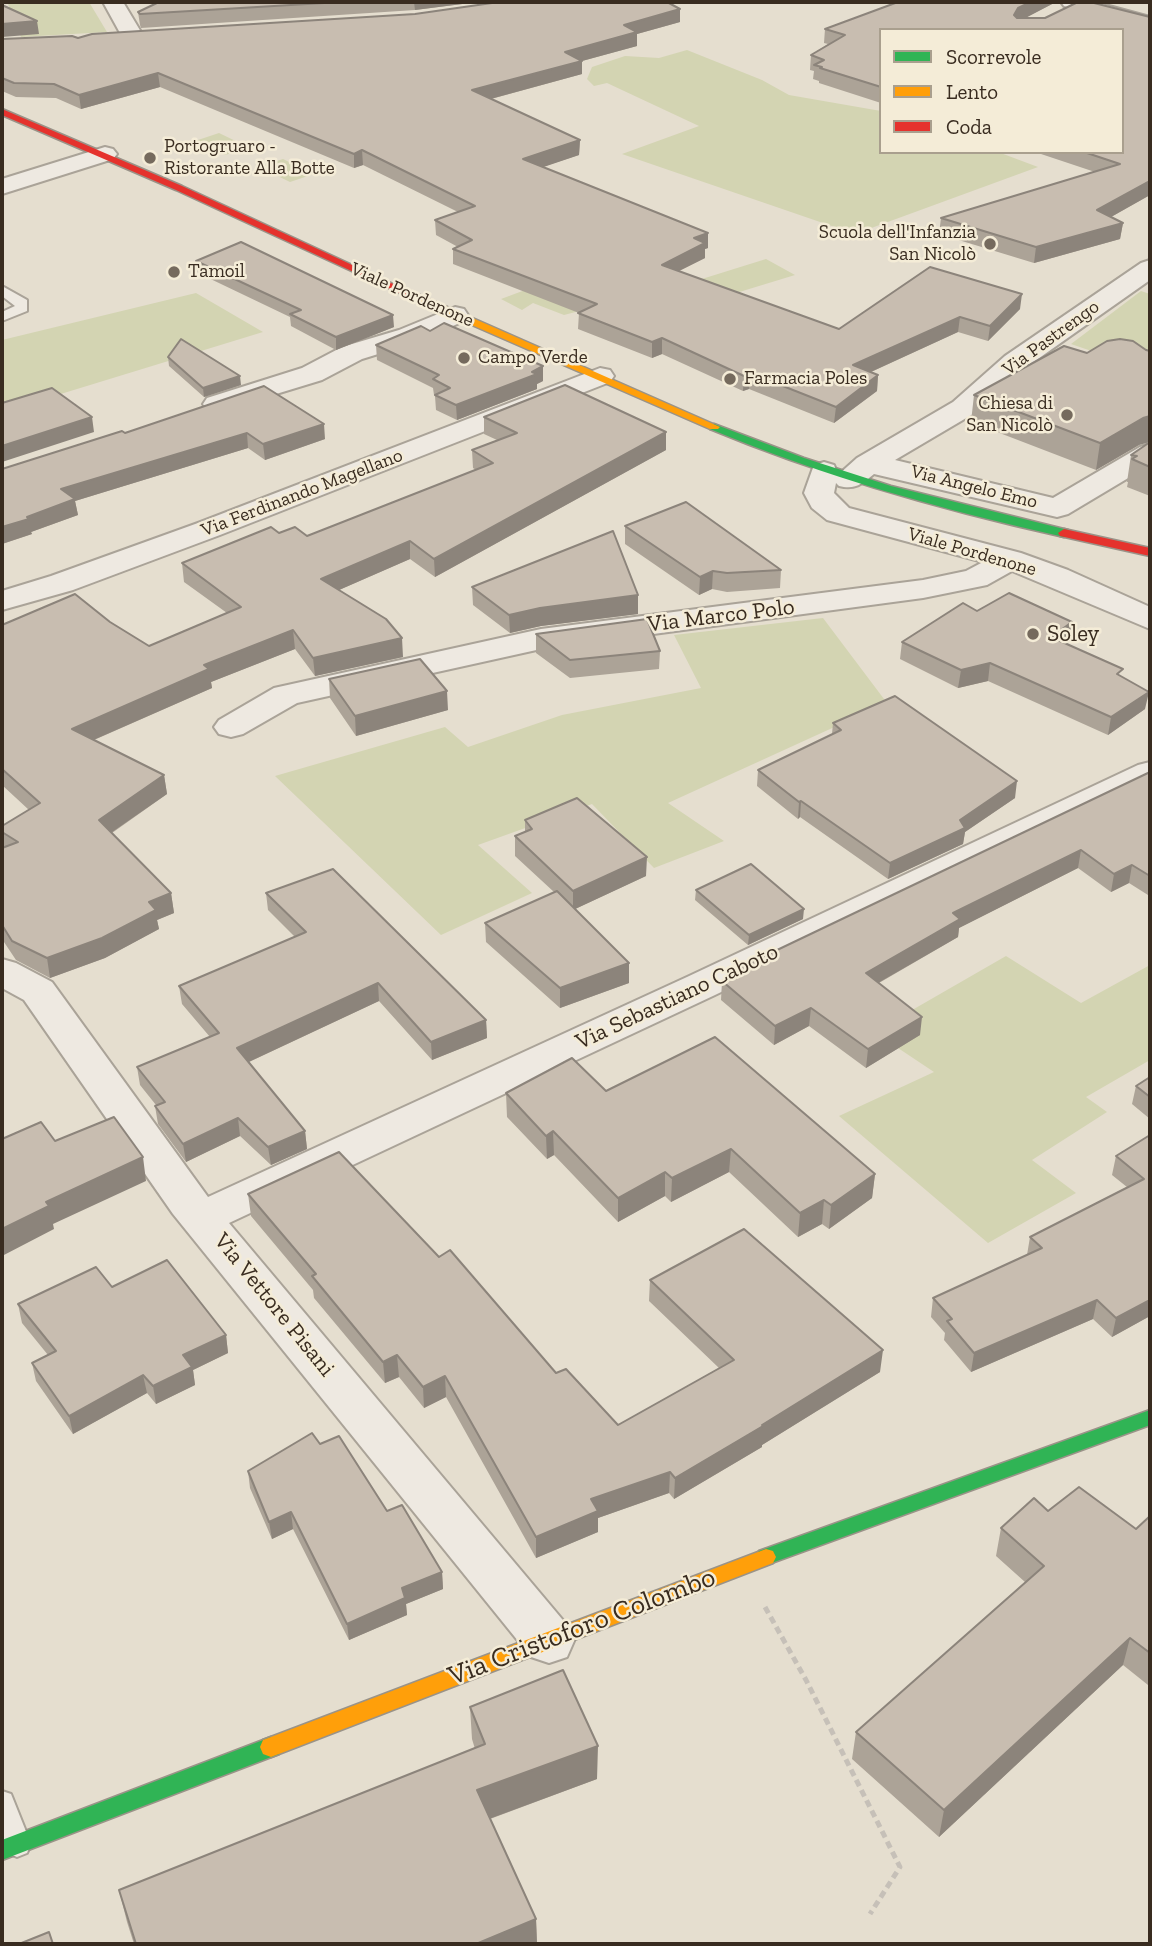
<!DOCTYPE html>
<meta charset="utf-8">
<style>
body{margin:0}
#map{position:relative;width:1152px;height:1946px;overflow:hidden;background:#e5decf;font-family:"Zilla Slab",serif}
canvas{display:block}
.frame{position:absolute;inset:0;border:4px solid #392c20;pointer-events:none}
.legend{position:absolute;left:879px;top:28px;width:245px;height:126px;box-sizing:border-box;background:#f4ecd7;border:2px solid #a99f8e;margin:0;padding:9px 12px;list-style:none;font-size:21px;color:#392c20}
.legend li{display:flex;align-items:center;gap:14px;height:35px}
.legend b{width:35px;border:2px solid #a99f8e}
</style>
<div id="map">
<canvas width="1152" height="1946"></canvas>
<div class="frame"></div>
<ul class="legend">
<li><b style="height:9px;background:#30b455"></b>Scorrevole</li>
<li><b style="height:9px;background:#ff9f0a"></b>Lento</li>
<li><b style="height:9px;background:#e5322d"></b>Coda</li>
</ul>
</div>
<script>
const context = document.querySelector('canvas').getContext('2d');
context.lineJoin = 'round';
function fill(path, color) { context.fillStyle = color; context.fill(path, 'evenodd'); }
function stroke(path, color, width, dash) { context.strokeStyle = color; context.lineWidth = width; context.lineCap = dash ? 'butt' : 'round'; context.setLineDash(dash || []); context.stroke(path); }
function write(font, color, halo, rows, align = 'center') {
  context.font = font + ' "Zilla Slab",serif'; context.lineWidth = 5; context.setLineDash([]); context.textBaseline = 'middle'; context.strokeStyle = halo; context.fillStyle = color; for (const [text, x, y, turn = 0] of rows) {
    context.save(); context.translate(x, y); context.rotate((+turn || 0) * Math.PI / 180); context.textAlign = isNaN(turn) ? turn : align; if (halo) context.strokeText(text, 0, 0); context.fillText(text, 0, 0); context.restore();
  }
}
const green = new Path2D(`
 M2,2H89L107,32L21,37L8,4Z
 M687,50L762,80L789,95L881,111V152H998L1038,167L855,234L622,154L699,126L607,83L594,86L587,79L592,67L625,56L659,58Z
 M219,133L248,147V148L225,155L195,141Z
 M283,159L314,174L290,182L259,167Z
 M766,259L795,275L723,297L617,301L564,315L533,303L522,310L501,299L603,261L673,288Z
 M1141,291L1150,294V371L1071,344Z
 M196,293L263,332L2,412V340Z
 M823,618L887,703L668,803L724,841L654,868L592,804L478,845L532,893L441,935L275,776L445,727L468,747L562,715L701,688L674,635Z
 M1006,956L1081,1003L1150,965V1060L1086,1097L1107,1112L1032,1160L1076,1193L988,1243L839,1116L934,1072L874,1032Z`);
const path = new Path2D(`
 M765,1607L806,1680L900,1867L870,1914`);
const lane = new Path2D(`
 M2,286L27,300V311L2,321V312L15,306L2,296Z
 M2,1791L11,1794L31,1844L27,1853L17,1857L7,1853L2,1839Z`);
const street = new Path2D(`
 M103,2H123L144,37L141,42H125Z
 M1061,2H1094L1150,17V29L1064,6Z
 M105,147L113,149L117,154L113,159L2,194V179Z
 M1150,260V280L1025,368L973,414L895,460L1053,498L1140,447L1150,444V465L1068,514L1057,517L874,474C862,484 855,490 839,486L836,483L834,493L849,508L1021,553L1068,570L1150,607V629L1012,571L987,585L923,598L541,649L297,703L243,734L231,737L219,734L214,727L219,720L274,688L541,629L923,580L966,571L983,562L827,520L812,508L804,493L814,465L824,462L834,465L838,475L857,458L953,402L1005,356L1141,263Z
 M455,307L464,309L468,315L464,321L417,342L362,359L322,380L217,412L207,410L203,404L207,398L302,368L342,347L399,330Z
 M600,368L610,370L614,376L610,382L220,535L73,590L2,610V591L51,576L198,523Z
 M1150,762V785L715,995L229,1223L567,1625L574,1641L567,1657L549,1663L531,1657L173,1214L24,1000L2,988V959L16,963L52,982L208,1197L687,977L1138,765Z`);
const fast = new Path2D(`
 M714,424L804,458L891,486L1068,530L1070,533L1064,537C943,510 825,477 710,429V425Z
 M1150,1410V1425L766,1565L759,1563L756,1557L759,1551Z
 M271,1737L279,1740L282,1747L279,1754L2,1860V1840Z`);
const slow = new Path2D(`
 M410,294H418L720,427L718,429H710L410,298Z
 M766,1549L773,1551L776,1557L773,1563L271,1757L263,1754L260,1747L263,1740Z`);
const jam = new Path2D(`
 M2,109L182,186L419,296L410,298L176,190L2,115Z
 M1064,529L1150,548V556L1060,536L1058,533Z`);
const wall = new Path2D(`
 M159,2H478L415,10L141,28L140,25L138,12Z
 M898,2H1056L1024,18L1150,17V195L1111,217L1123,223L1120,239L1034,263L939,234L941,218L1095,172L1035,152H1122L881,30V103L819,83V81L813,79L814,71L810,70L811,55L828,44L824,43L825,29Z
 M680,22L637,34V46L582,61V74L491,99L580,140L579,155L542,167L708,248L705,249V258L679,271L839,329L1020,309L988,341L958,332L871,372L878,375L877,391L834,423L749,389L743,391L662,354L652,358L578,329L579,313L453,264V249L458,247L436,235L435,220L458,212L363,165L354,168L160,87L81,109L56,98L16,97L2,91V39L78,38Z
 M196,261L394,327L336,350L291,326L290,317L198,273Z
 M430,331L543,366V381L537,384V389L457,420L436,410L435,396L434,395L433,388L377,360L376,345Z
 M168,357L241,385L204,397L169,366Z
 M264,386L325,439L265,460L248,448L75,501L78,515L31,532L32,534L2,544V469L125,433Z
 M974,395L1139,445L1096,470L971,422Z
 M484,417L666,432V450L435,577L410,559L339,590L403,657L315,676L295,649L211,682L212,688L94,740L164,775L167,794L112,833L171,893L174,913L157,920L159,929L105,958L50,978L16,960L2,939V826L29,810L2,785V625L110,622L149,646L227,613L184,582L182,563L279,533L307,536L476,470L473,468L472,450L497,440L484,434Z
 M1150,442V496L1127,487L1128,482H1127L1131,455Z
 M625,526L781,570L780,588L727,592L712,589L699,595L625,544Z
 M472,587L638,595V614L541,626L510,633L473,605Z
 M977,611L1072,622L1069,640L1064,643L1122,677L1145,709L1108,735L988,681L958,688L900,659L902,642Z
 M536,634L660,651L659,669L570,678L536,653Z
 M329,679L448,710L356,736L330,698Z
 M833,723L1015,798L965,832L963,844L888,879L800,817L798,819L757,786L758,770L832,734Z
 M1150,772V894L1148,895L1129,883L1111,892L1078,868L959,928L958,937L879,983L920,1035L866,1068L809,1026L774,1045L721,1000L722,981L730,977L731,972Z
 M525,820L646,876L575,909L629,983L560,1008L486,942L485,923L554,892L515,856V836L525,832Z
 M696,890L803,919L748,945L695,900Z
 M266,893L486,1020L487,1038L432,1060L379,1001L249,1062L305,1131L307,1149L271,1165L240,1136L186,1162L158,1124L155,1106L156,1105L140,1085L137,1067L210,1037L182,1004L179,986L295,937L268,910Z
 M1150,1077V1119L1132,1104L1136,1086Z
 M606,1091L875,1174L872,1198L829,1229L822,1224L798,1237L729,1172L671,1202L665,1196L618,1222L554,1155L547,1159L507,1117L506,1093Z
 M1150,1135V1316L1112,1337L1093,1319L971,1372L944,1340L945,1333L931,1317L933,1298L1027,1255L1030,1237L1127,1187L1112,1175L1116,1156Z
 M248,1194L439,1257L556,1373L618,1425L719,1368L649,1301L650,1280L880,1372L762,1445V1447L674,1499L669,1493L598,1518V1532L536,1558L446,1397L424,1408L399,1377L385,1383L314,1298L313,1290L251,1216Z
 M18,1304L226,1335L228,1353L193,1370L195,1385L156,1404L147,1393L73,1434L36,1381L32,1363L48,1355L22,1323Z
 M320,1444L387,1511L442,1572L443,1589L406,1604L407,1615L349,1640L293,1529L272,1539L250,1488L248,1471Z
 M1048,1511L1136,1529L1150,1516V1682L1148,1685L1123,1665L939,1837L852,1759L856,1732L1025,1582L996,1556L1001,1528Z
 M470,1707L597,1779L490,1819L536,1919L537,1944H134L127,1922L119,1890L475,1749L472,1739Z`);
const shadedWall = new Path2D(`
 M414,2H478L415,10Z
 M1031,2H1056L1016,23L1014,15L1018,8Z
 M680,9V22L637,34V46L582,61V74L472,104V90L565,52L624,25Z
 M37,21L39,34L2,37V24Z
 M158,73L160,87L81,109L79,95Z
 M580,140L579,155L523,174V159Z
 M362,150L363,165L354,168V154Z
 M1150,181V195L1095,226L1097,210Z
 M1123,223L1120,239L1034,263L1036,247Z
 M708,233V248L705,249V258L661,280L662,265L694,238Z
 M1022,294L1020,309L988,341L990,326Z
 M393,315L394,327L336,350V337Z
 M960,317L958,332L851,381L853,365Z
 M662,338V354L652,358V342Z
 M543,366V381L537,384V389L457,420L456,405L532,372Z
 M750,373L749,389L743,391L744,376Z
 M878,375L877,391L834,423L836,407Z
 M240,376L241,385L204,397L203,388Z
 M1150,416V442L1139,445L1096,470L1100,443L1143,418Z
 M92,417L94,432L2,462V446Z
 M324,424L325,439L265,460L263,444Z
 M666,432V450L435,577L434,559Z
 M247,433L248,448L75,501L78,515L31,532L32,534L2,544V527L27,517L61,489Z
 M410,541V559L323,597L321,579Z
 M713,571L712,589L699,595L700,577Z
 M638,595V614L541,626L510,633L509,615L540,608Z
 M1072,622L1069,640L1048,655L1051,637Z
 M293,630L295,649L211,682L212,688L75,748L72,729L204,665Z
 M402,638L403,657L315,676L313,658Z
 M990,663L988,681L958,688L961,670Z
 M447,691L448,710L356,736L355,716Z
 M1149,692L1145,709L1108,735L1111,717Z
 M164,775L167,794L102,839L99,820Z
 M1017,781L1015,798L965,832L963,844L888,879L890,863L960,820Z
 M801,801L800,817L798,819L799,802Z
 M1081,850L1078,868L959,928L958,937L864,991L866,973L953,913Z
 M647,857L646,876L573,910V891Z
 M1132,865L1129,883L1111,892L1114,874Z
 M171,893L174,913L157,920L159,929L105,958L50,978L47,958L149,902Z
 M804,909L803,919L748,945L749,935Z
 M629,963V983L560,1008V988Z
 M378,983L379,1001L240,1066L237,1048Z
 M811,1008L809,1026L774,1045L775,1026Z
 M922,1017L920,1035L866,1068L868,1049Z
 M486,1020L487,1038L432,1060L431,1042Z
 M238,1118L240,1136L186,1162L183,1144Z
 M305,1131L307,1149L271,1165L268,1147Z
 M553,1131L554,1155L547,1159L546,1136Z
 M731,1149L729,1172L671,1202L672,1178Z
 M143,1157L146,1181L53,1224L54,1229L2,1256V1229L46,1202Z
 M665,1172V1196L618,1222V1198Z
 M875,1174L872,1198L829,1229L831,1205Z
 M824,1200L822,1224L798,1237L800,1213Z
 M1097,1300L1093,1319L971,1372L974,1353Z
 M1150,1300V1316L1112,1337L1116,1318Z
 M226,1335L228,1353L193,1370L195,1385L156,1404L153,1386L183,1355Z
 M883,1350L880,1372L762,1445V1447L674,1499L675,1478Z
 M397,1355L399,1377L385,1383L383,1362Z
 M143,1375L147,1393L73,1434L69,1416Z
 M445,1376L446,1397L424,1408L423,1387Z
 M670,1472L669,1493L598,1518V1532L536,1558V1537L591,1499Z
 M291,1512L293,1529L272,1539L269,1522Z
 M442,1572L443,1589L406,1604L407,1615L349,1640L347,1624L402,1588Z
 M1130,1638L1123,1665L939,1837L944,1810Z
 M598,1746L597,1779L478,1823L477,1790Z
 M536,1919L537,1944H476Z`);
const building = new Path2D(`
 M159,2H341L140,14L138,12Z
 M499,2H667L680,9L624,25L637,32L565,52L582,61L472,90L580,140L523,159L708,233L694,238L705,243L662,265L839,329L930,267L1022,294L990,326L960,317L853,365L878,375L836,407L750,373L744,376L662,338L652,342L578,313L597,304L453,249L472,240L435,220L475,206L362,150L354,154L158,73L79,95L54,84L14,83L2,78V39L72,36L78,38L92,34L415,14Z
 M898,2H1031L1018,8L1014,15L1017,18H1045L1078,2H1090L1150,17V181L1097,210L1123,223L1036,247L941,218L1120,164L1084,152H1122V30H881V87L820,68L822,67L814,65L824,60L811,55L845,35L825,29Z
 M2,5L37,21L2,24Z
 M241,242L393,315L336,337L290,314L301,310L196,261Z
 M444,323L543,366L532,372L537,374L456,405L435,395L450,388L433,379L439,375L376,345L421,326L430,331Z
 M181,339L240,376L203,388L168,357Z
 M1120,339L1133,341L1146,350L1150,351V416L1143,418L1100,443L974,395L1064,346L1087,353L1107,341Z
 M565,385L666,432L434,559L410,541L321,579L386,619L402,638L313,658L293,630L204,665L209,669L72,729L164,775L99,820L171,893L149,902L156,910L102,938L47,958L12,941L2,925V848L18,842L2,832V826L40,803L2,769V625L75,594L110,622L149,646L241,607L182,563L271,527L279,533L295,527L307,536L493,463L472,450L517,433L484,417Z
 M264,386L324,424L263,444L247,433L61,489L75,499L27,517L29,519L2,527V469L122,431L125,433Z
 M52,388L92,417L2,446V403Z
 M1150,442V467L1132,459L1137,456L1131,455Z
 M686,502L781,570L727,573L713,571L700,577L625,526Z
 M613,531L638,595L540,608L509,615L472,587Z
 M1009,593L1072,622L1051,637L1123,669L1117,674L1149,692L1111,717L990,663L961,670L902,642L963,603L977,611Z
 M647,619L660,651L570,660L536,634Z
 M420,659L447,691L355,716L329,679Z
 M895,696L1017,781L960,820L965,828L890,863L801,801L799,802L758,770L841,730L833,723Z
 M1150,772V876L1132,865L1114,874L1081,850L953,913L960,919L866,973L922,1017L868,1049L811,1008L775,1026L722,981L732,976L731,972Z
 M577,798L647,857L573,891L515,836L532,829L525,820Z
 M751,864L804,909L749,935L696,890Z
 M333,869L486,1020L431,1042L378,983L237,1048L305,1131L268,1147L238,1118L183,1144L155,1106L165,1102L137,1067L219,1033L179,986L306,932L266,893Z
 M557,891L629,963L560,988L485,923Z
 M715,1037L875,1174L831,1205L824,1200L800,1213L731,1149L672,1178L665,1172L618,1198L553,1131L546,1136L506,1093L572,1058L606,1091Z
 M1150,1077V1097L1136,1086Z
 M114,1117L143,1157L46,1202L49,1206L2,1229V1139L41,1122L55,1141Z
 M1150,1135V1300L1116,1318L1097,1300L974,1353L947,1321L952,1319L933,1298L1042,1248L1030,1237L1144,1179L1116,1156Z
 M339,1152L439,1257L450,1250L556,1373L566,1369L618,1425L734,1360L650,1280L744,1229L883,1350L762,1425L763,1426L675,1478L670,1472L591,1499L598,1511L536,1537L445,1376L423,1387L397,1355L383,1362L312,1276L316,1274L248,1194Z
 M167,1260L226,1335L183,1355L192,1367L153,1386L143,1375L69,1416L32,1363L56,1351L18,1304L96,1267L112,1287Z
 M312,1433L320,1444L339,1436L387,1511L402,1505L442,1572L402,1588L405,1598L347,1624L291,1512L269,1522L248,1471Z
 M1079,1487L1136,1529L1150,1516V1653L1130,1638L944,1810L856,1732L1044,1566L1001,1528L1034,1498L1048,1511Z
 M563,1670L598,1746L477,1790L536,1919L476,1944H136L119,1890L485,1744L470,1707Z
 M49,1932L53,1944H19Z`);
const markers = [
 [150,158,7,"#756a5d"],
 [990,244,7,"#756a5d"],
 [174,272,7,"#756a5d"],
 [464,358,7,"#756a5d"],
 [730,379,7,"#756a5d"],
 [1067,415,7,"#756a5d"],
 [1033,634,7,"#756a5d"]
];
const farPoinames = [
 ["Portogruaro -",164,147],
 ["Ristorante Alla Botte",164,169],
 ["Scuola dell'Infanzia",976,233,"right"],
 ["San Nicolò",976,255,"right"],
 ["Tamoil",188,272],
 ["Campo Verde",478,358],
 ["Farmacia Poles",744,379],
 ["Chiesa di",1053,404,"right"],
 ["San Nicolò",1053,426,"right"]
];
const farStreetnames = [
 ["Viale Pordenone",412,295,24],
 ["Via Pastrengo",1051,338,-36],
 ["Via Angelo Emo",974,487,14],
 ["Via Ferdinando Magellano",302,493,-21],
 ["Viale Pordenone",972,552,16]
];
const streetNames = [
 ["Via Marco Polo",721,616,-7],
 ["Via Sebastiano Caboto",677,997,-25],
 ["Via Vettore Pisani",274,1305,51]
];
const poiNames = [
 ["Soley",1047,634]
];
const nearStreetnames = [
 ["Via Cristoforo Colombo",582,1627,-21]
];
fill(green, '#d3d4b2');
stroke(lane, '#aaa398', 4);
stroke(street, '#aaa398', 4);
stroke(fast, '#9a9388', 3);
stroke(slow, '#9a9388', 3);
stroke(jam, '#9a9388', 3);
stroke(path, '#c6c0b8', 5, [7, 4.5]);
fill(lane, '#eee9e1');
fill(street, '#eee9e1');
fill(fast, '#30b455');
fill(slow, '#ff9f0a');
fill(jam, '#e5322d');
fill(wall, '#aca397');
fill(shadedWall, '#8c847b');
fill(building, '#c8bdb0');
stroke(building, '#8c847b', 2);
for (const [x, y, r, color] of markers) { const dot = new Path2D(); dot.arc(x, y, r, 0, 2 * Math.PI); context.fillStyle = color; context.fill(dot); stroke(dot, '#f4ecd7', 2.5); }
write('19px', '#392c20', '#f4ecd7', farPoinames, 'left');
write('19px', '#392c20', '#f4ecd7', farStreetnames);
write('23px', '#392c20', '#f4ecd7', streetNames);
write('23px', '#392c20', '#f4ecd7', poiNames, 'left');
write('28px', '#392c20', '#f4ecd7', nearStreetnames);
</script>
